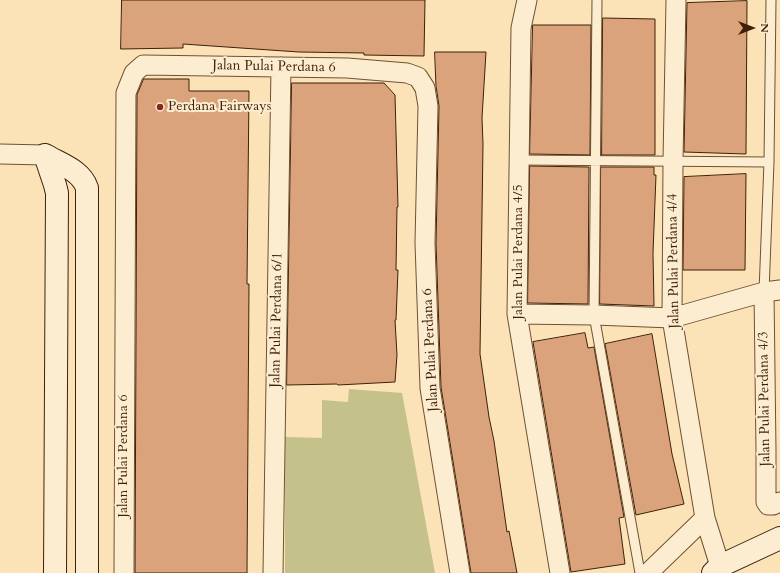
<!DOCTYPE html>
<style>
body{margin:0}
#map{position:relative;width:780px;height:573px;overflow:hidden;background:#fce3b7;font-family:Cardo,serif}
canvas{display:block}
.north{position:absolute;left:732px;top:8px;width:40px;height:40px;-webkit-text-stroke:3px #fdedd0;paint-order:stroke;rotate:90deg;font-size:11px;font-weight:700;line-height:16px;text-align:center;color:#3f2009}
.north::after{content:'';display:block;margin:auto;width:14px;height:18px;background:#3f2009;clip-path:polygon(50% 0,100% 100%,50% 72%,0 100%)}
</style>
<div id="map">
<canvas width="780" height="573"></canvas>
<div class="north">N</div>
</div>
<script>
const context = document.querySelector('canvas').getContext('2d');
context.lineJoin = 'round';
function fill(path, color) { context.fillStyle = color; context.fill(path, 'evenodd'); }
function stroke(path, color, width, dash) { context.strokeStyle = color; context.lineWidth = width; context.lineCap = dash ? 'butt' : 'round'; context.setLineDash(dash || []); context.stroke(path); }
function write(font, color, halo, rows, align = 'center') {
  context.font = font + ' Cardo,serif'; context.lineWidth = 4; context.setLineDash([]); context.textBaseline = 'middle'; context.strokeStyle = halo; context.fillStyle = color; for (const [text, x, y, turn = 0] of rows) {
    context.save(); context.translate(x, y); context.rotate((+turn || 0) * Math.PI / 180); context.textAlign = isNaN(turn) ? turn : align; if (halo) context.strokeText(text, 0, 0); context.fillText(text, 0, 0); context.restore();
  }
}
const green = new Path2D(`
 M349,389L402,393L435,573H285V437L322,438V400L348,402Z`);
const building = new Path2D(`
 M122,0H425L424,56L364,55V53L299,52L183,44V48L121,49Z
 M747,1L746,154L684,152L687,3Z
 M603,18L655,19V155H602Z
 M533,25H591L590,155L530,154Z
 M435,52H486L482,118L483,144L480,354L489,417L494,441L507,532L509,531L517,573H471L441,387L436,243L439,106L436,86Z
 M144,79H189V91H249L247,284H249L247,573H135L137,95Z
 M292,83H384L395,95L398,207H397L396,270H398L396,320H395L397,355L395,382L338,385L337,384L287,385Z
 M530,166L589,167L588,304L528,303Z
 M601,167H654V175H656L653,253L654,306L600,304Z
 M746,174L745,270H683L684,177Z
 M585,333L588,348L594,347L624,517L619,518L625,564L571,572L533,342Z
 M652,334L672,454L684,504L636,515L605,344Z`);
const lane = new Path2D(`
 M597,0L594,315L640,573
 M519,160L769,162
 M764,292L769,162L771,0`);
const street = new Path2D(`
 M527,0L521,28L517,314L560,573
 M676,0L673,161L672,318L705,518L720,566
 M0,154L45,155
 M764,292L766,451V502L768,505H773L780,502
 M517,314L594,315L672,318L764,292L780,290
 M124,573L126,93L134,73L143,65L347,68L407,73L418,77L425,88L428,106L425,243L430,388L460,573
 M273,573L281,67
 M648,573L705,518`);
const secondary = new Path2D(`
 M45,155C60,164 81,170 87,188V573
 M45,155L55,185L57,193L55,573
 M713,573L720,566L780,538`);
const markers = [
 [160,107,4,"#8f2418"]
];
const streetNames = [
 ["Jalan Pulai Perdana 6",274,67,1],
 ["Jalan Pulai Perdana 4/5",519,252,-90],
 ["Jalan Pulai Perdana 4/4",674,261,-91],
 ["Jalan Pulai Perdana 6/1",277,320,-89],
 ["Jalan Pulai Perdana 6",431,350,-93],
 ["Jalan Pulai Perdana 4/3",765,399,-91],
 ["Jalan Pulai Perdana 6",124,456,-90]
];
const poiNames = [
 ["Perdana Fairways",168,107]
];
fill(green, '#c4c28a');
fill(building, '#dba37b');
stroke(building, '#3f2009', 1);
stroke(lane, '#6e5134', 11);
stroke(street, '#6e5134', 21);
stroke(secondary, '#3f2009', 24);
stroke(lane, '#fdedd0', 9);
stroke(street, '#fdedd0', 19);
stroke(secondary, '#fdedd0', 22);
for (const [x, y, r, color] of markers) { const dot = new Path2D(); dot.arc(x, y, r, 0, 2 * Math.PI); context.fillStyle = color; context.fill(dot); stroke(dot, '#fdedd0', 1.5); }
write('14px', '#3f2009', '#fdedd0', streetNames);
write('14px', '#3f2009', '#fdedd0', poiNames, 'left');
</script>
